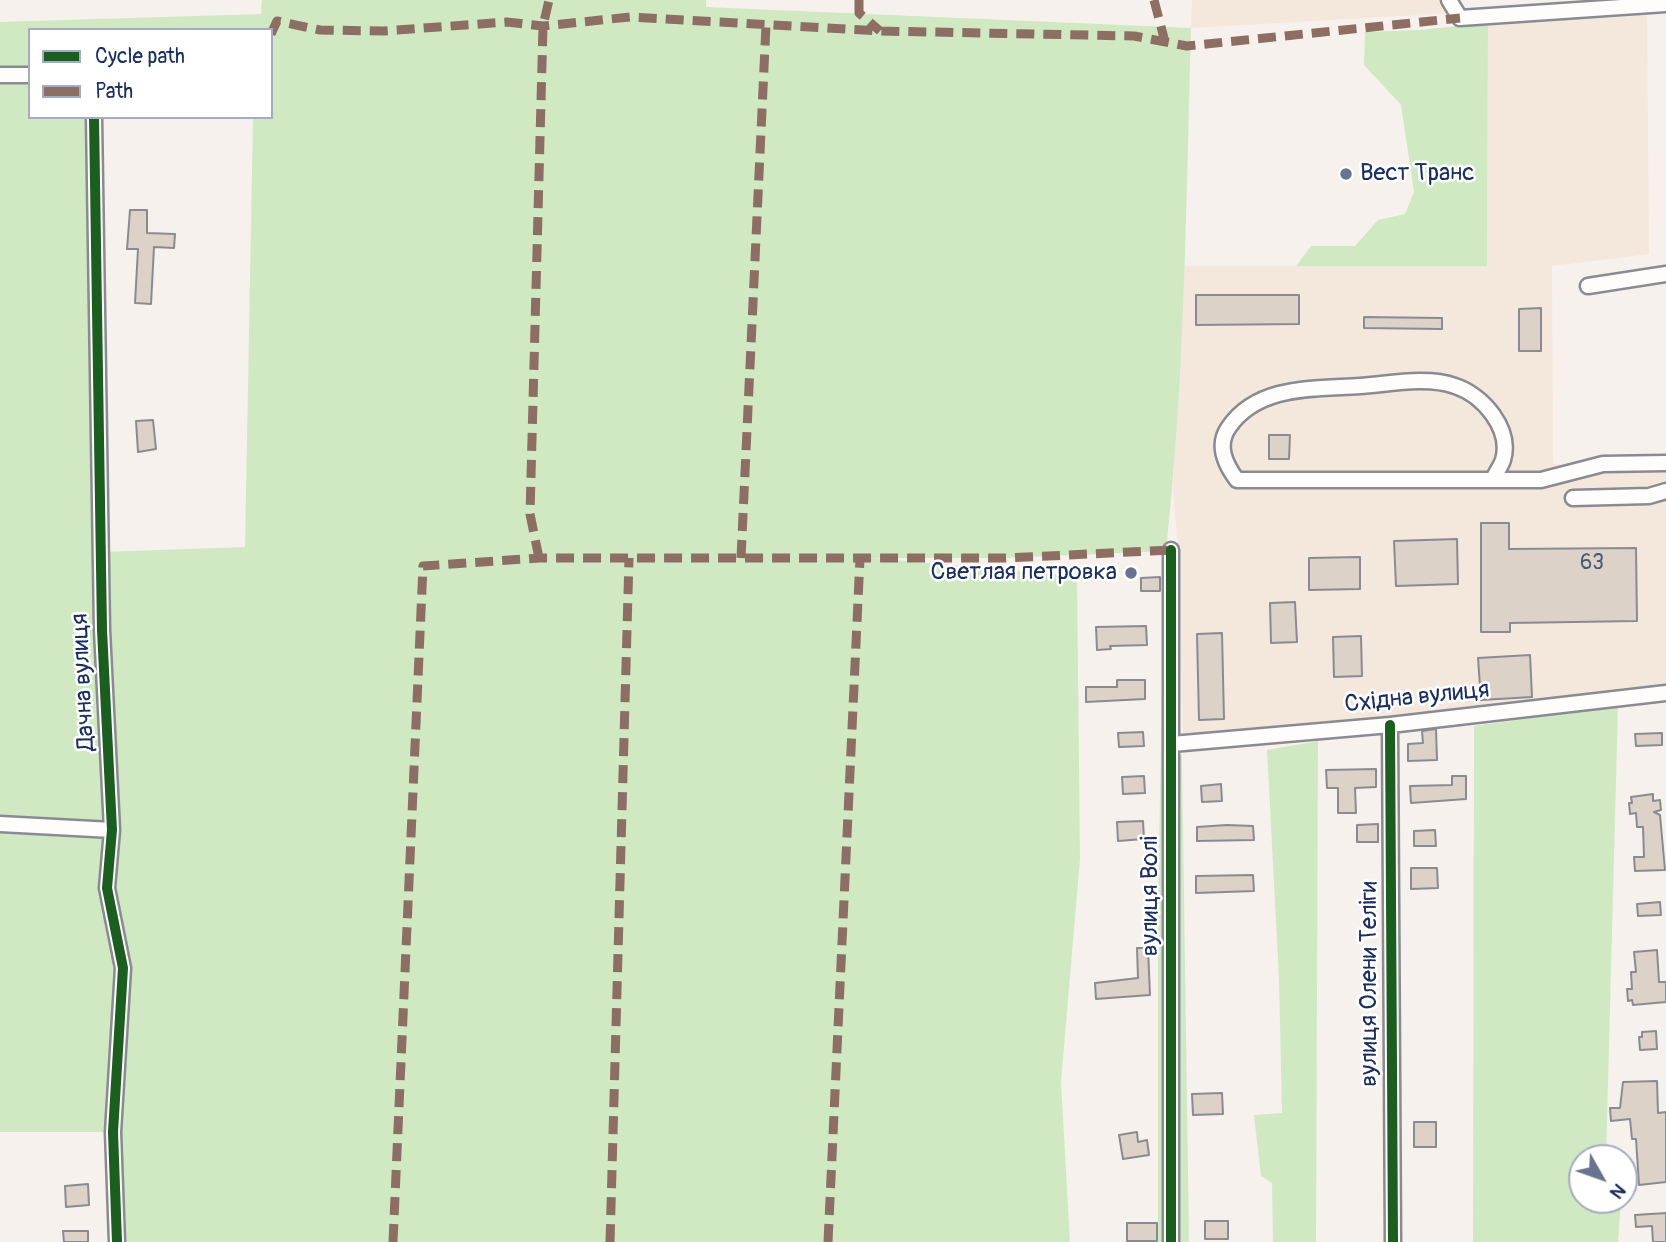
<!DOCTYPE html>
<meta charset="utf-8">
<style>
body{margin:0}
#map{position:relative;width:1666px;height:1242px;overflow:hidden;background:#f6f1ec;font-family:Pangolin,sans-serif}
canvas{display:block}
.legend{position:absolute;left:28px;top:28px;width:245px;height:91px;box-sizing:border-box;background:#fff;border:2px solid #a4acbf;margin:0;padding:9px 12px;list-style:none;font-size:21px;color:#1b2f5e}
.legend li{display:flex;align-items:center;gap:14px;height:35px}
.legend b{width:35px;border:2px solid #a4acbf}
.north{position:absolute;left:1568px;top:1144px;width:70px;height:70px;box-sizing:border-box;background:#fff;border:2px solid #a4acbf;border-radius:50%;rotate:130deg;font-size:19px;font-weight:700;line-height:28px;text-align:center;color:#1b2f5e}
.north::after{content:'';display:block;margin:auto;width:24px;height:32px;background:#687390;clip-path:polygon(50% 0,100% 100%,50% 72%,0 100%)}
</style>
<div id="map">
<canvas width="1666" height="1242"></canvas>
<ul class="legend">
<li><b style="height:9px;background:#1b5e20"></b>Cycle path</li>
<li><b style="height:9px;background:#8d6e63"></b>Path</li>
</ul>
<div class="north">N</div>
</div>
<script>
const context = document.querySelector('canvas').getContext('2d');
context.lineJoin = 'round';
function fill(path, color) { context.fillStyle = color; context.fill(path, 'evenodd'); }
function stroke(path, color, width, dash) { context.strokeStyle = color; context.lineWidth = width; context.lineCap = dash ? 'butt' : 'round'; context.setLineDash(dash || []); context.stroke(path); }
function write(font, color, halo, rows, align = 'center') {
  context.font = font + ' Pangolin,sans-serif'; context.lineWidth = 5; context.setLineDash([]); context.textBaseline = 'middle'; context.strokeStyle = halo; context.fillStyle = color; for (const [text, x, y, turn = 0] of rows) {
    context.save(); context.translate(x, y); context.rotate((+turn || 0) * Math.PI / 180); context.textAlign = isNaN(turn) ? turn : align; if (halo) context.strokeText(text, 0, 0); context.fillText(text, 0, 0); context.restore();
  }
}
const built = new Path2D(`
 M1192,0H1462L1452,13L1191,28Z
 M1647,15L1649,254L1552,266L1553,464L1666,470V683L1404,719L1183,739L1178,550L1173,488L1184,266H1487L1488,23Z`);
const green = new Path2D(`
 M262,0H706V7L1191,28C1186,202 1185,377 1166,551L1006,558H872L1077,576L1080,859L1061,1082L1070,1242H117L113,1132H0V22L261,14ZM30,30H271V117H253L245,547L101,552L94,117H30Z
 M1488,23L1487,266H1296L1311,246H1355L1378,220L1405,214L1414,192L1401,105L1364,65L1365,32L1420,30Z
 M1164,573L1168,574L1167,1242H1158V903Z
 M1618,706L1606,1158H1582V1200H1621L1618,1242H1473L1474,726Z
 M1318,741L1316,1242H1273L1272,1183L1261,1176L1254,1115L1282,1113L1279,979L1267,750Z
 M1182,755L1189,1242H1180L1178,756Z`);
const building = new Path2D(`
 M130,210H147V233L175,234L174,248L154,247L151,304L135,303L138,249H127Z
 M1196,295H1299V324L1196,325Z
 M1541,308V351H1519V309Z
 M1364,317L1442,318V329L1364,328Z
 M153,420L156,449L138,452L136,421Z
 M1269,435H1290L1289,459H1269Z
 M1481,523H1509V549L1636,548L1637,621L1510,623V632H1481Z
 M1457,539L1458,584L1396,586L1394,541Z
 M1360,557V589L1309,590V558Z
 M1160,577V591H1141V578Z
 M1295,602L1297,642L1271,643L1270,603Z
 M1146,626L1147,645L1110,646L1111,649L1097,650L1096,627Z
 M1222,633L1224,719L1199,720L1197,634Z
 M1361,636L1362,676L1334,677L1333,637Z
 M1530,655L1532,697L1481,700L1478,658Z
 M1117,680H1145V699L1086,702V687H1117Z
 M1436,729L1437,760L1408,761V744L1423,743L1422,731Z
 M1143,732L1144,746L1119,747L1118,733Z
 M1662,733V745L1636,746L1635,734Z
 M1376,769V787L1355,788L1356,813H1338V788H1327L1326,770Z
 M1144,776L1145,793L1123,794L1122,777Z
 M1452,776H1466V799L1411,803L1410,786L1452,785Z
 M1221,784L1222,801L1202,802L1201,786Z
 M1653,794V801L1660,800L1661,810L1654,812L1660,815L1665,870L1635,871L1634,857H1644L1643,827H1637L1636,813L1630,814L1629,803H1632L1631,797Z
 M1143,821L1144,839L1118,841L1117,822Z
 M1378,824V842H1357V825Z
 M1227,825L1253,826L1254,840L1197,841V827Z
 M1435,830L1436,846H1414V831Z
 M1411,868H1437L1438,888L1411,889Z
 M1253,875L1254,891L1196,893V876Z
 M1660,902L1661,915L1638,916L1637,904Z
 M1137,948H1148L1150,995L1096,999L1095,983L1138,978Z
 M1657,950L1659,982H1666V1002L1633,1005L1632,1000L1628,1001L1627,989H1632L1631,972H1636L1634,952Z
 M1656,1031L1657,1049L1640,1050L1639,1037H1642V1032Z
 M1657,1081L1658,1113L1666,1112V1182L1639,1185L1636,1139H1632L1630,1119L1611,1121L1610,1108H1620L1623,1082Z
 M1222,1093L1223,1114L1193,1115L1192,1094Z
 M1414,1122H1436V1147H1414Z
 M1137,1132L1138,1142L1147,1140L1149,1155L1123,1159L1119,1135Z
 M88,1184L89,1205L66,1207L65,1186Z
 M1666,1213V1242H1653L1652,1226L1636,1227L1635,1215Z
 M1205,1221H1228V1239H1205Z
 M1127,1223H1157V1241H1127Z
 M63,1231H88V1242H64Z`);
const minor = new Path2D(`
 M1449,0L1460,18L1666,4
 M0,75H30
 M94,117L102,630L112,830L107,888L123,968L113,1132L117,1242
 M1588,286L1666,274
 M1493,479C1496,473 1501,466 1503,460C1512,429 1483,395 1455,386C1427,376 1389,384 1360,386C1314,389 1258,385 1229,427C1216,445 1225,464 1237,480H1541L1603,464L1666,463
 M1573,498L1649,496L1666,491
 M1390,725L1393,1242
 M1172,744L1390,725L1666,693
 M0,824L112,830
 M1171,1242V550`);
const quiet = new Path2D(`
 M859,0V13L880,31
 M1154,0L1165,42
 M271,34L277,21L320,30L384,31L507,22L543,26L630,17L880,31L1134,36L1187,46L1460,18
 M539,558L530,514L543,26L549,0
 M741,558L766,25
 M393,1242L423,566L539,558H1006L1171,550
 M610,1242L629,558
 M828,1242L860,558`);
const cycleway = new Path2D(`
 M94,117L102,630L112,830L107,888L123,968L113,1132L117,1242
 M1390,725L1393,1242
 M1171,1242V550`);
const markers = [
 [1346,174,7,"#687390"],
 [1131,573,7,"#687390"]
];
const numberNames = [
 ["63",1592,564]
];
const poiNames = [
 ["Вест Транс",1360,174],
 ["Светлая петровка",1117,573,"right"]
];
const streetNames = [
 ["Дачна вулиця",84,682,-93],
 ["Східна вулиця",1417,698,-6],
 ["вулиця Волі",1151,896,-90],
 ["вулиця Олени Теліги",1370,984,-90]
];
fill(built, '#f4e8dc');
fill(green, '#d0e9c3');
fill(building, '#dcd2c8');
stroke(building, '#8a8b92', 2);
stroke(minor, '#8a8b92', 19);
stroke(minor, '#fefdfc', 14);
stroke(quiet, '#8d6e63', 9, [18, 9]);
stroke(cycleway, '#1b5e20', 10);
for (const [x, y, r, color] of markers) { const dot = new Path2D(); dot.arc(x, y, r, 0, 2 * Math.PI); context.fillStyle = color; context.fill(dot); stroke(dot, '#fff', 2.5); }
write('21px', '#4b5878', null, numberNames);
write('24px', '#1b2f5e', '#fff', poiNames, 'left');
write('24px', '#1b2f5e', '#fff', streetNames);
</script>
